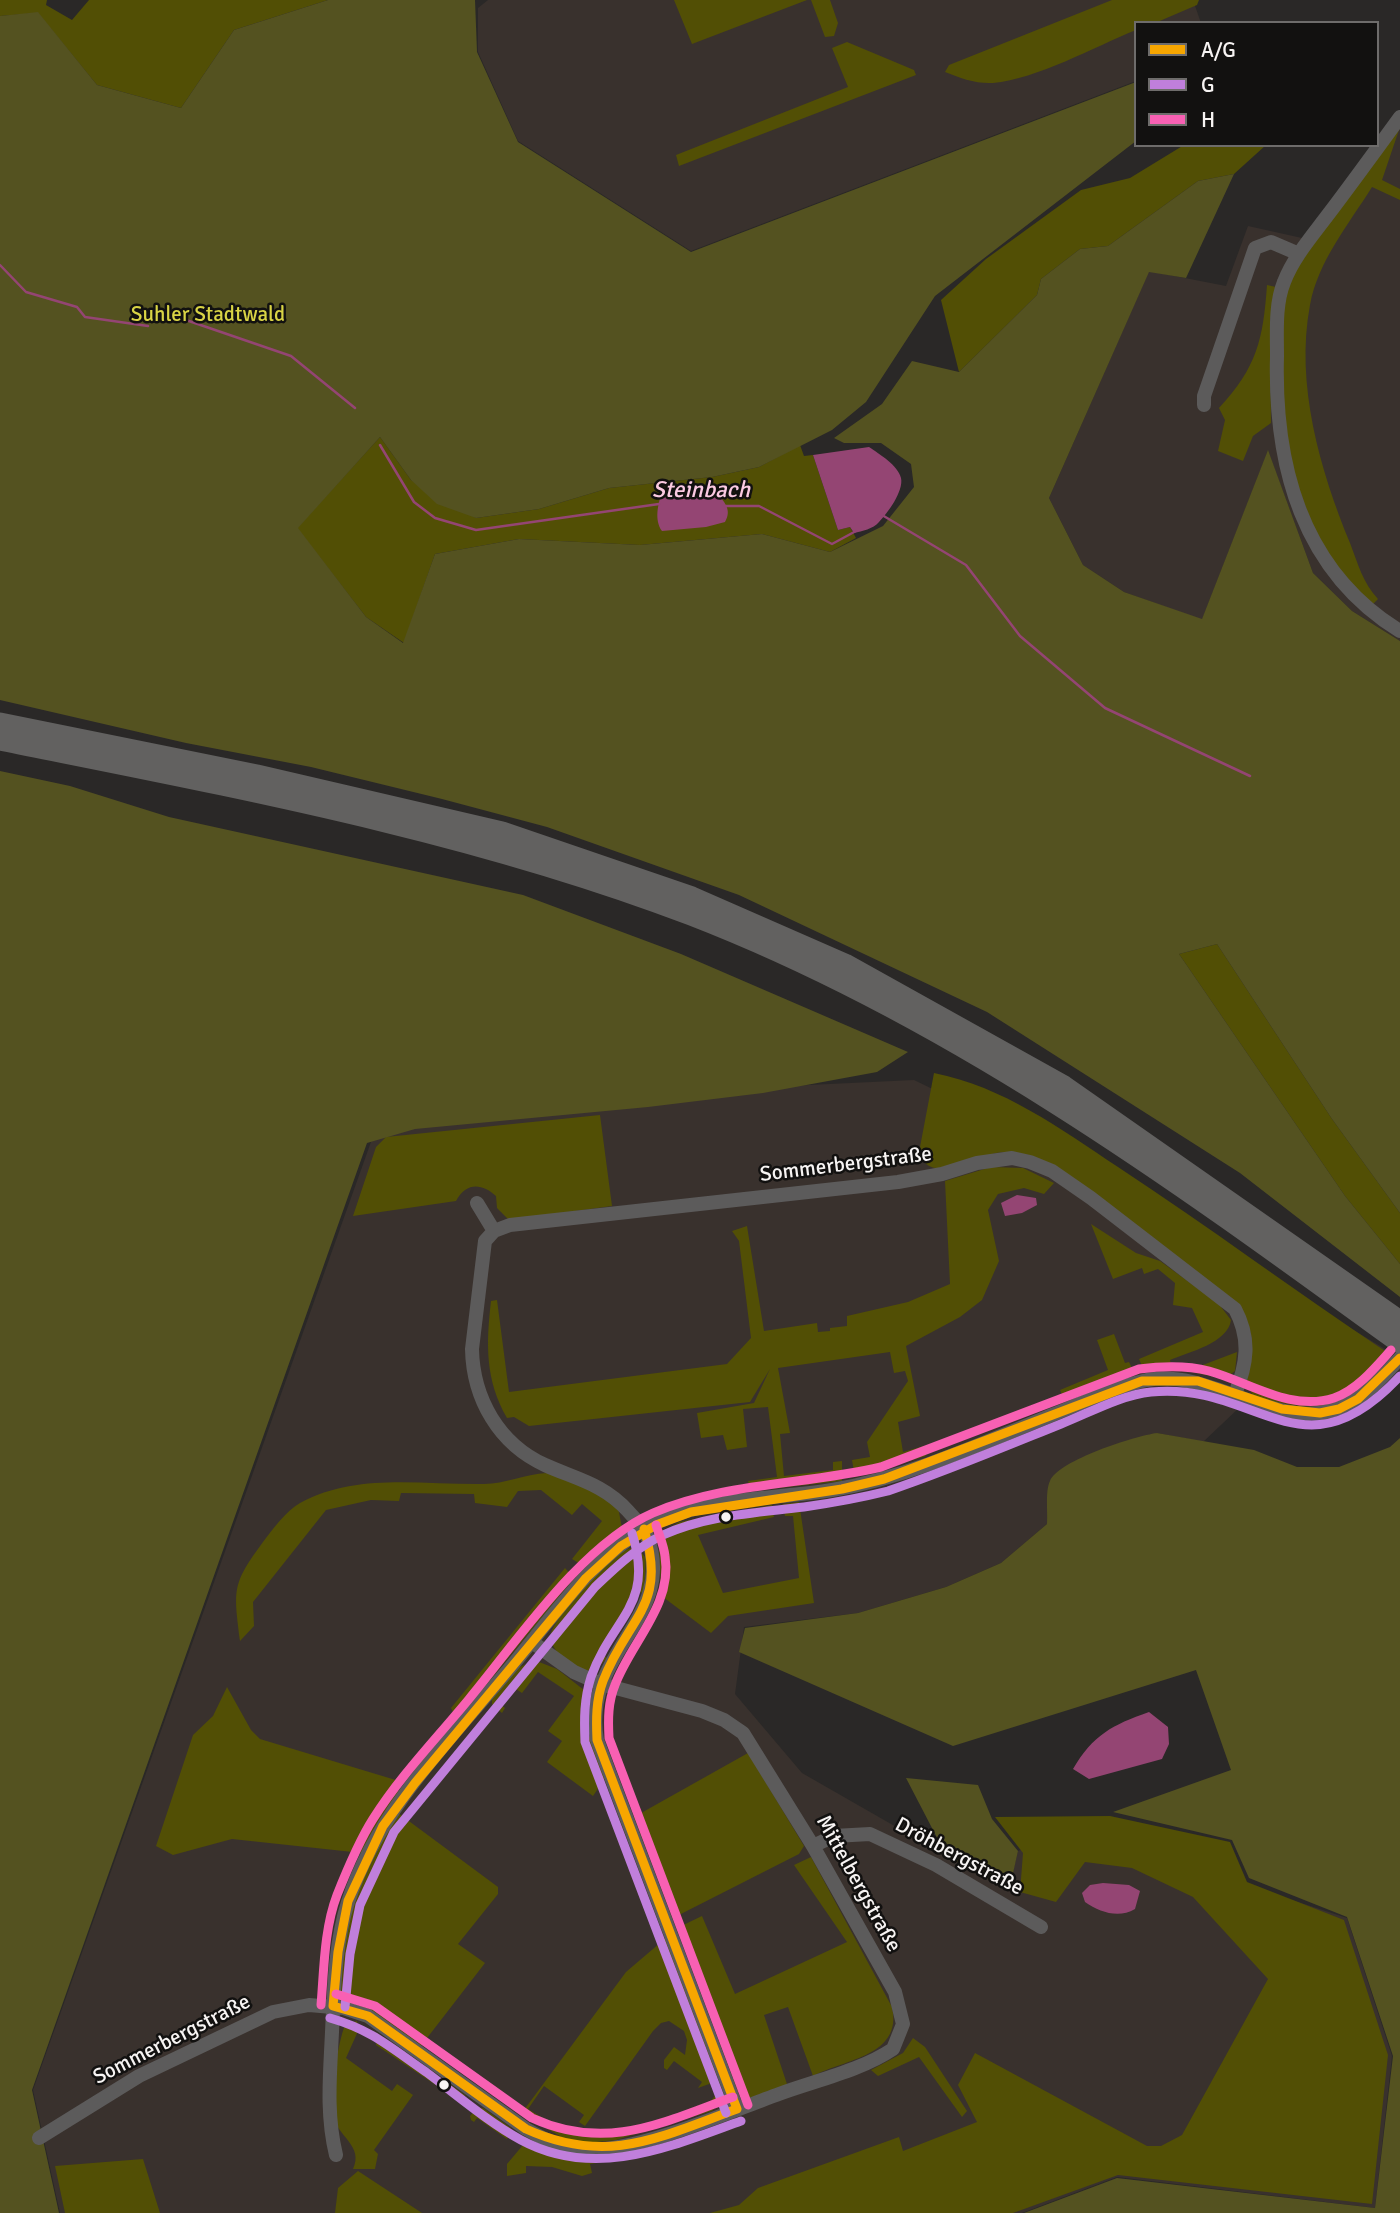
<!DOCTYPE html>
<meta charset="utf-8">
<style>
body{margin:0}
#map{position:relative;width:1400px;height:2213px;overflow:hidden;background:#2a2827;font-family:Signika,sans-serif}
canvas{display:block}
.legend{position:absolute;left:1134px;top:21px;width:245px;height:126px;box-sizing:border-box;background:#121110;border:2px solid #6e6c6b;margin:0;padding:9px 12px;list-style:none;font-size:21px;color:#f7f4f3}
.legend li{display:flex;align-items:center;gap:14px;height:35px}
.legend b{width:35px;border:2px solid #6e6c6b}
</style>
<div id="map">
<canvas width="1400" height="2213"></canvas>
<ul class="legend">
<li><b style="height:9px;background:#f7a600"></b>A/G</li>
<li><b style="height:9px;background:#c07fdc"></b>G</li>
<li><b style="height:9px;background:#f860b3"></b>H</li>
</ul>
</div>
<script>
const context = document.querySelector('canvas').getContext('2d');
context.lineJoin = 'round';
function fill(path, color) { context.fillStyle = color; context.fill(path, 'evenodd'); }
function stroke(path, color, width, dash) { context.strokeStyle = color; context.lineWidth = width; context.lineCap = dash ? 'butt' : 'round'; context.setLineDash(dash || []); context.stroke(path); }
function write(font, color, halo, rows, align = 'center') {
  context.font = font + ' Signika,sans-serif'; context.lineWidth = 5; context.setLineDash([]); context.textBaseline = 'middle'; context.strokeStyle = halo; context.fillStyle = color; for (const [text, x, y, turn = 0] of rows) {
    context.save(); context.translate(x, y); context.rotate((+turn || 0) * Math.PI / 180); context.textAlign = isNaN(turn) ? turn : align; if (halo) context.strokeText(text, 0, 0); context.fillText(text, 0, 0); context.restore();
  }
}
const built = new Path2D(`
 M488,0H1193L1201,23H1136V81L691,251L518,141L478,52V8Z
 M1400,123V641L1352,611L1313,573L1268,451L1202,620L1124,592L1083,565L1049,498L1149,271L1226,286L1248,226L1311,240Z
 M914,1080L1036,1139L1400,1358V1377L1359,1412L1330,1422L1297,1424L1271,1418L1241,1406L1203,1442L1157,1433L1049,1505L1047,1524L1001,1563L946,1587L858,1613L744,1627L735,1694L802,1773L1008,1891L1018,1851L1075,1829L1347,1918L1392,2056L1375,2208L1117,2177L1022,2213H60L33,2090L377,1125L641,1093Z`);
const green = new Path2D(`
 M0,0H47L46,5L72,20L89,0H328L234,30L181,108L97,85L38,13L0,16Z
 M674,0H807L692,44Z
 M811,0H830L838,23L834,36L825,37Z
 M1112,0H1199L1197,5L1155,23H1136V30C1094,47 1037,79 993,83C976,84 960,78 945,72L949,65Z
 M847,42L914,70L916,75L679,166L676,155L848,87L832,48Z
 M1400,127L1382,180L1400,189V200L1372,187C1349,224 1318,261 1310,305C1295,384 1320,470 1350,543C1358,564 1363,583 1378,599L1372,605L1361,598L1318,541L1286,453L1280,315L1287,282L1306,251Z
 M1184,145H1266L1234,174L1198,181L1108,246L1080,249L1041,279L1037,295L959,372L941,300L986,259L1081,190L1130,178Z
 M1267,285L1276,287L1270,322L1271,423L1253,436L1243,461L1218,451L1225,420L1219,408C1257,367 1263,340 1267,285Z
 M380,437L411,480L476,518L539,509L609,488L712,477L759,467L800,445L804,456L813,455L838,530L850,527L856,538L830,552L762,534L640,545L519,539L435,554L404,643L366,617L297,528Z
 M1217,944L1332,1119L1400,1213V1264L1345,1196L1179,954Z
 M934,1073C1004,1087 1059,1128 1118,1167C1208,1226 1295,1291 1385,1351C1382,1359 1379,1369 1375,1376C1347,1418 1293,1408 1254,1396C1240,1380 1252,1366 1252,1348C1252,1331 1247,1319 1239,1305L1029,1155C1019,1154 1007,1151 996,1153C973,1158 921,1188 920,1147Z
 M600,1115L612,1206L509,1220L497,1208L496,1196C482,1183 466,1182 456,1201L353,1216L376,1147L386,1137Z
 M991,1167L1023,1168L1054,1183L1044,1194L1024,1188L998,1194L988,1210L999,1261L982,1300L960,1317L906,1346L920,1416L898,1422L903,1452L924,1446L926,1456L855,1477L852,1460L870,1457L867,1442L908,1381L905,1371L894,1373L890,1352L778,1368L790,1433L780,1434L784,1476L833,1470V1462L842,1461V1481L751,1491L748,1481L777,1477L768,1407L743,1409L747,1447L727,1450L723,1435L701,1438L697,1413L754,1403L770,1369L750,1402L529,1426L514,1417L507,1418C485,1380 486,1344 491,1301L497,1300L509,1392L727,1364L751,1338L739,1241L732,1231L747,1226L764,1331L817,1323L818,1332L830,1331V1328L847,1326V1316L908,1302L950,1284L945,1181Z
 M1091,1224L1136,1253L1160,1261L1218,1303L1231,1320C1228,1343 1189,1352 1170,1360L1172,1368L1178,1366L1180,1369L1144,1371L1139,1359L1203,1332L1192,1308L1173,1305L1175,1283L1158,1269L1144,1274L1142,1268L1113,1279Z
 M1114,1334L1125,1363L1129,1362L1135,1374L1065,1401L1060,1390L1108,1370L1097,1340Z
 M1237,1352L1235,1371L1225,1379L1187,1371Z
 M547,1473L585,1484L618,1507L622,1528L586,1564L582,1565L572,1559L602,1521L582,1504L572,1515L541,1490L518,1491L507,1507L475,1503L474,1494L401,1493L399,1501L371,1500L326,1510L253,1602L254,1626L240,1641C234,1590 231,1585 263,1542C272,1530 286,1511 300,1503C356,1472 423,1485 484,1484C505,1484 524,1474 547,1473Z
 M799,1502L814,1603L728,1616L711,1633L659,1594C664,1574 655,1552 662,1533L679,1522L772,1505L774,1517L698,1535L723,1593L799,1578L793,1516H785L783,1504Z
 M631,1548L638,1549L646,1558L644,1594L638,1591L602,1654L607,1658C603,1662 600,1667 596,1669C578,1677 548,1651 551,1634C554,1616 614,1551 631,1548Z
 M565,1568L573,1577L570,1583L415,1771L411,1766L454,1714L451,1708Z
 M534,1660L557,1669L584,1690L586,1727L605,1778L593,1796L547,1762L562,1741L548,1731L574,1696L538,1672L522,1693L513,1687L500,1704L505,1708L502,1713L492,1704V1699L518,1668Z
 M227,1687L251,1730L260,1739L399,1781L398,1794L362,1853L232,1839L173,1855L156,1846L193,1735L213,1716Z
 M748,1753L804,1846L799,1854L673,1918L634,1817Z
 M394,1810L498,1887V1894L458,1944L485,1963L417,2051L368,2016L333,2006L348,1901Z
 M1110,1816L1230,1842L1247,1882L1344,1920L1388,2055L1372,2204L1118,2175L1013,2213H710L739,2205L758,2188L899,2137L903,2151L977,2122L958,2085L975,2053L1147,2146H1161L1182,2135L1268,1979L1193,1897L1132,1868L1085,1862L1056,1902L1020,1892L1023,1853L995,1817Z
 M811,1857L892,2007C903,2056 845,2059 813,2076L788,2007L764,2015L788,2087C772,2092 755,2103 739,2094L677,1928L702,1916L735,1994L847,1942L794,1865Z
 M667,1937L717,2076L712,2083L698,2088L702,2082L674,2061L667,2070L664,2068V2060L674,2047L685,2055L687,2040L684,2031L669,2021L661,2023L653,2031L585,2126L579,2122L584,2115L544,2086L528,2109L564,2131L573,2132L575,2129C598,2143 679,2119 703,2108C710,2104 714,2097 718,2091L723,2093L720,2102L712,2111L616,2140L587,2143L565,2139L521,2114L626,1972Z
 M357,2021L359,2029L346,2058L392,2091L397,2084L413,2095L374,2150L378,2154L375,2169H353C364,2146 338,2137 333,2116C329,2098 338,2042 345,2025Z
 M377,2033L465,2095L464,2104L376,2045Z
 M913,2038L925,2047L967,2111L962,2117L919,2057L878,2076L871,2070L903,2053Z
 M483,2108L511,2128L507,2139L477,2118L474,2122L471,2120L470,2116L476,2109Z
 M528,2139C565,2161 596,2158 637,2151L641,2156L590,2164L592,2173L582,2176L552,2167L526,2166V2173L507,2176V2164Z
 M143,2159L160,2213H65L55,2166Z
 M358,2171L422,2213H335L338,2188Z`);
const forest = new Path2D(`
 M328,0H475L477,52L518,142L691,252L1136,82V141L935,296L866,402L832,430L759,467L712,477L609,488L539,509L476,518L437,504L411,480L380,437L298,528L366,617L403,643L435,554L519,539L640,545L762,534L830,552L883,526L914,487L911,464L881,443H844L834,438L882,404L912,361L959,372L1037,295L1041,279L1080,249L1108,246L1198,181L1234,174L1186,278L1149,272L1049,498L1083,565L1124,592L1202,619L1268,450L1313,573L1352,611L1400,641V1213L1332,1119L1217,944L1179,954L1345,1196L1400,1264V1297L1240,1173L987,1012L739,895L547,827L442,799L311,767L186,743L0,700V16L38,12L97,85L181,108L234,30Z
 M0,771L70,786L169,817L523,895L681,954L908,1052L877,1072L763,1093L648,1107L415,1129L367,1143L32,2090L59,2213H0Z
 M1157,1433L1254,1450L1297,1467H1339L1390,1447L1400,1438V2213H1024L1117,2178L1375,2208L1393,2056L1347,1917L1249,1878L1232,1840L1113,1812L1231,1770L1196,1670L953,1746L739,1652L745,1628L858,1613L946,1587L1001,1563L1047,1524C1048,1512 1045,1491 1050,1481C1059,1460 1135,1436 1157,1433Z
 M906,1778L978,1785L992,1819L1018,1851L1009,1891L946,1855Z`);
const water = new Path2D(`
 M869,447C879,454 898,465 901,478C904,491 887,514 879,522C873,529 862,531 854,533L850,527L838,530L813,455Z
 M662,492L718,494C725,503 732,510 725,522L706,527L662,531C654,520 658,504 662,492Z
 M1017,1195L1036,1198L1037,1205L1022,1213L1005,1216L1001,1203Z
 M1149,1712L1168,1727L1169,1744L1162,1759L1089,1779L1073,1769C1093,1735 1112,1725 1149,1712Z
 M1103,1883L1129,1885L1140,1891L1135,1909C1118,1919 1100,1912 1085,1902L1082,1893L1090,1885Z`);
const stream = new Path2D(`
 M0,265L26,292L77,307L85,317L148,326
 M164,319L186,320L291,356L355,408
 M380,445L414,502L435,518L476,530L659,504
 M725,506H759L832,544L856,531
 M882,515L966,565L1020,636L1105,708L1250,776`);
const minor = new Path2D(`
 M1400,117C1376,150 1352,183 1327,216C1312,236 1293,258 1284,282C1275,304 1277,332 1277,356C1274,465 1302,571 1400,631
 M1204,405V396L1255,248L1271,242L1299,254
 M477,1203L494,1231
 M813,1846L834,1836L870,1834L936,1865L1041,1927
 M737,2109L597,1740C581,1652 678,1618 647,1536C643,1526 635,1519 628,1511C604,1484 576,1479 545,1465C499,1444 473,1399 472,1349L485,1241L494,1231L510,1225L898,1182L942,1174L977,1163L1012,1158L1030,1162L1052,1171L1091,1198L1235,1309C1251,1339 1247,1364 1235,1394
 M39,2138L139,2076L273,2012L309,2005L344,2008L368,2016L526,2129C547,2141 567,2151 591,2150C642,2150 729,2112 779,2094C817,2080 860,2071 893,2049L903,2024L895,1992L813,1846L743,1733L724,1720L702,1711L601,1684L574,1672L532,1642
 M336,2155C326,2114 330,2075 332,2032C334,1989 335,1943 348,1902C378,1808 454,1735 515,1662C554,1615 591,1560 644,1529C701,1496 770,1500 832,1490C909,1477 981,1444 1052,1415C1083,1403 1114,1387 1147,1380C1218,1367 1287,1444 1355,1400C1373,1389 1386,1373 1400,1358`);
const highway = new Path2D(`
 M0,723L257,775L502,832L692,897L845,964L1064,1086L1400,1321
 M0,740C233,787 468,830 691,915C952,1016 1176,1180 1400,1343`);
const bus1 = new Path2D(`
 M644,1529C668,1607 628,1616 603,1681C596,1700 596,1719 597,1740L737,2109
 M333,2006L338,1952L348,1901L383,1826L415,1783L586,1578L621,1546L656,1525L691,1512L842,1489L884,1479L1142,1381H1198L1282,1409L1320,1413L1339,1409L1358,1399L1400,1358
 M333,2006L368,2016L526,2129C607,2166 660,2137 737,2109`);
const bus2 = new Path2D(`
 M632,1533C655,1606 613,1616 591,1677C584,1699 584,1719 585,1742L726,2113
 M345,2007L350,1954L360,1905L394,1832L595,1587C616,1567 637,1547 663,1535C707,1515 756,1513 804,1507C832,1503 860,1498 888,1491C947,1471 1004,1447 1061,1424C1089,1413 1121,1395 1151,1392C1257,1381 1302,1482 1400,1376
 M330,2018C372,2030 391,2048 426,2072C457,2095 488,2122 521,2140C595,2180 669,2147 741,2121`);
const bus3 = new Path2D(`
 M656,1525C659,1535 664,1546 665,1556C673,1605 631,1642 615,1685C608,1702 608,1719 609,1738L748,2105
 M336,1994L375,2006L532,2118C606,2152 662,2123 733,2097
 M321,2005C324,1970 324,1929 337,1895C347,1870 359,1841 373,1819C400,1776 437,1738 469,1699C518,1640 582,1544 653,1513C725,1482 806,1485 881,1467L1139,1369C1162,1366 1186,1365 1209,1371C1249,1382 1291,1412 1334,1398C1357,1390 1375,1368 1391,1350`);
const markers = [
 [726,1517,6,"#f7f4f3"],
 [444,2085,6,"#f7f4f3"]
];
const parkNames = [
 ["Suhler Stadtwald",208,315]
];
const streetNames = [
 ["Sommerbergstraße",846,1165,-7],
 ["Dröhbergstraße",959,1857,28],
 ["Mittelbergstraße",858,1884,61],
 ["Sommerbergstraße",172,2040,-27]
];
const waterNames = [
 ["Steinbach",701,491]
];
fill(built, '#39312d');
fill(green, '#524f05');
fill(forest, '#545220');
fill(water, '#944573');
stroke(stream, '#944573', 2.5);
stroke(minor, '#5c5b5b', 14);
stroke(highway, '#626160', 21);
stroke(bus1, '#f7a600', 9);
stroke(bus2, '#c07fdc', 9);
stroke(bus3, '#f860b3', 9);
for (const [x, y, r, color] of markers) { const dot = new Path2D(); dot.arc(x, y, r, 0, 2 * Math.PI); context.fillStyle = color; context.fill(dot); stroke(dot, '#121110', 2.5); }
write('21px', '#d9d445', '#121110', parkNames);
write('21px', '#f7f4f3', '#121110', streetNames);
write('italic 23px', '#fbcae2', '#121110', waterNames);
</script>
